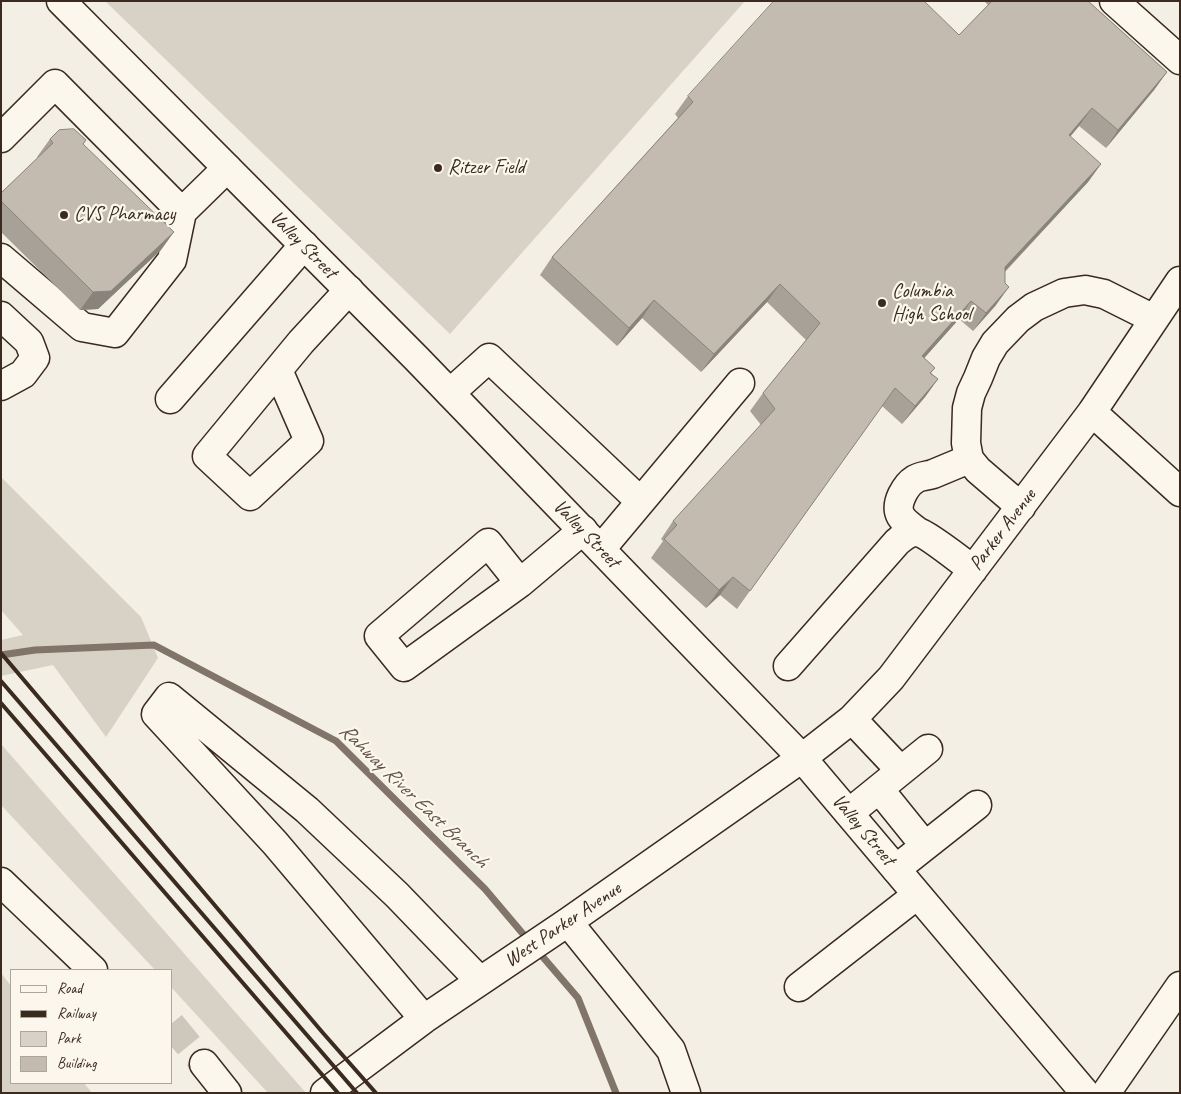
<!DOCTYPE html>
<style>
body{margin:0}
#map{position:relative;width:1181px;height:1094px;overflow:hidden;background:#f3efe4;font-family:Caveat,sans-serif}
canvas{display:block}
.frame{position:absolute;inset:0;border:2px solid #3b2a1e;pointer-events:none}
.legend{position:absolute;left:10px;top:969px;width:162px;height:115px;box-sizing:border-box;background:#fbf7ec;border:1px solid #aea59a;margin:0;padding:6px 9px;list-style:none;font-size:15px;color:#3b2a1e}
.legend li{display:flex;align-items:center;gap:10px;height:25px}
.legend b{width:25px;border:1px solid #aea59a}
</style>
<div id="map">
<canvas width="1181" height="1094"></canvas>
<div class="frame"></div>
<ul class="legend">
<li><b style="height:6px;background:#fbf7ec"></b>Road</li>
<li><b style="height:6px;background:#3b2a1e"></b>Railway</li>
<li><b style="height:14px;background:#d8d1c6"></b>Park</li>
<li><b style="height:14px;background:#c3bbb0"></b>Building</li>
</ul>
</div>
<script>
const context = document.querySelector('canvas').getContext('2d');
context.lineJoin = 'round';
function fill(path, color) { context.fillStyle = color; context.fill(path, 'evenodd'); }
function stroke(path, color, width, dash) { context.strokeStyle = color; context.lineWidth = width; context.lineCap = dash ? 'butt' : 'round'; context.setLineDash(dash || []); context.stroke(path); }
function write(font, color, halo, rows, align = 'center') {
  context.font = font + ' Caveat,sans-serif'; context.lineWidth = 4.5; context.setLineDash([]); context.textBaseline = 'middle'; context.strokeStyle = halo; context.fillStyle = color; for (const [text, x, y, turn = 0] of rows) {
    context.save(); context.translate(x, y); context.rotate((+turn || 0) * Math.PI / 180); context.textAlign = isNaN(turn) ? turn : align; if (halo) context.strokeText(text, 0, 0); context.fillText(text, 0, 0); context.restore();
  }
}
const green = new Path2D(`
 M105,1H745L450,334Z
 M1,477L141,617L158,658L106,737L53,665L1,676V640L23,635L1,610Z
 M1,744L306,1093H268L171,987V970H155L1,805Z
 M1,973L11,986V1083H84L92,1093H1Z`);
const stream = new Path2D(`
 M1,655L35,650L154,645L336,741L485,889L529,941
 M536,949L578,998L616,1093`);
const minorTunnel = new Path2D(`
 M171,1024L204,1064`);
const minor = new Path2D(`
 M1114,1L1180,60
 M1,138L55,84L182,212L227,168
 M1,258L82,327L115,333L172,260L182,212
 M1,316L29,342L35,358L23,374L1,386
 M278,370L309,441L250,496L207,456L301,342L349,290
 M450,393L489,358L640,501
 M170,399L304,245
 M1092,412L1180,492
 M1021,507L978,470L969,459L966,443L967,408L971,393L978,378L986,358L995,343L1018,319L1034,307L1064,293L1085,290L1104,294L1154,319
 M918,532C903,521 893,514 902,495C905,489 909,483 914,480C919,476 927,476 933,474C945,469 957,464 969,459
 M601,549L740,383
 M520,583L488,543L379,636L404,667L520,583L583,530
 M788,666L897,542C903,537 909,531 918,532C927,534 964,563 973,570
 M852,719L901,771
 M879,789L925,846
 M849,813L928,749
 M896,869L977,805
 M1,882L93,970
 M568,922L671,1050L686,1093
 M799,987L917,895
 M424,1019L275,843L156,714L169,697L307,810L397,895L480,981
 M204,1064L227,1093
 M325,1093L424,1019L568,922L802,758L852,719L891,678L1092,412L1180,281
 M1106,1093L1180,986`);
const major = new Path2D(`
 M61,1L417,359L802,758L1085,1093`);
const rail = new Path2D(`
 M1,653L323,1033L376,1093
 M1,681L357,1093
 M1,703L338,1093`);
const wall = new Path2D(`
 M984,1H1088L1167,72L1154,90L1106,148L1079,126L1070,137L1101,164L1088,182L1005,272L996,305L973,331L959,319L924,358L935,368L931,373L938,379L925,397L902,424L882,406L737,609L720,595L706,608L651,558L663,541L661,539L673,521L761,425L750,411L763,393L806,340L767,302L701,372L642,318L617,346L540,275L552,257L678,118L675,114L688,96L959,35L988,5Z
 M50,139L86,140L83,144L161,250L98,309L80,310L1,232V193L38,158L37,157Z`);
const shadedWall = new Path2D(`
 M1167,72L1154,90L1106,148L1118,130Z
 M1092,108L1079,126L1056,153L1069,135Z
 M1101,164L1088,182L992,285L1005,267Z
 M174,232L161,250L98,309L80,310L93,292Z
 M780,284L767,302L701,372L714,354Z
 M1009,287L996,305L973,331L986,313Z
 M654,300L642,318L617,346L629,328Z
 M971,301L959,319L910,374L922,356Z
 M938,379L925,397L902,424L915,406Z
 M733,577L720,595L706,608L719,590Z`);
const building = new Path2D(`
 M774,1H924L959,35L992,1H1088L1167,72L1118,130L1092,108L1069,135L1101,164L1005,267V283L1009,287L986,313L971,301L922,356L935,368L930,373L938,379L915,406L895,388L750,591L733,577L719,590L664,539L677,525L673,521L775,409L763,393L820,323L780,284L714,354L654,300L629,328L552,257L693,102L688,96Z
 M74,129L86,140L83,144L174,232L111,291L93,292L1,201V193L53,143L50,139L59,130Z`);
const markers = [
 [438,168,5,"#3b2a1e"],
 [64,215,5,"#3b2a1e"],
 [882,303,5,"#3b2a1e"]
];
const poiNames = [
 ["Ritzer Field",448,168],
 ["CVS Pharmacy",74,215],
 ["Columbia",892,292],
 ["High School",892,315]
];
const streetNames = [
 ["Valley Street",303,245,45],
 ["Parker Avenue",1003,530,-53],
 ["Valley Street",586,534,46],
 ["Valley Street",863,830,50],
 ["West Parker Avenue",563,925,-34]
];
const waterNames = [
 ["Rahway River East Branch",413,796,44]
];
fill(green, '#d8d1c6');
stroke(stream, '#817468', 7);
stroke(minorTunnel, '#cec8bc', 28, [28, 14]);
stroke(minor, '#3b2a1e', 31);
stroke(major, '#3b2a1e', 31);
stroke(minor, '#fbf7ec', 28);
stroke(major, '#fbf7ec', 28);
stroke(rail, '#3b2a1e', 4);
fill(wall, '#a8a197');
fill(shadedWall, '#88837b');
fill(building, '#c3bbb0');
stroke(building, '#88837b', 1);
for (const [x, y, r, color] of markers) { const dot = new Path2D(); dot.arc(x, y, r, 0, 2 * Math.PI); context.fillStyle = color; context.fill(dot); stroke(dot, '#fbf7ec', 2); }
write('20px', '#3b2a1e', '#fbf7ec', poiNames, 'left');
write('20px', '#3b2a1e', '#fbf7ec', streetNames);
write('italic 21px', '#645549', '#fbf7ec', waterNames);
</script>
